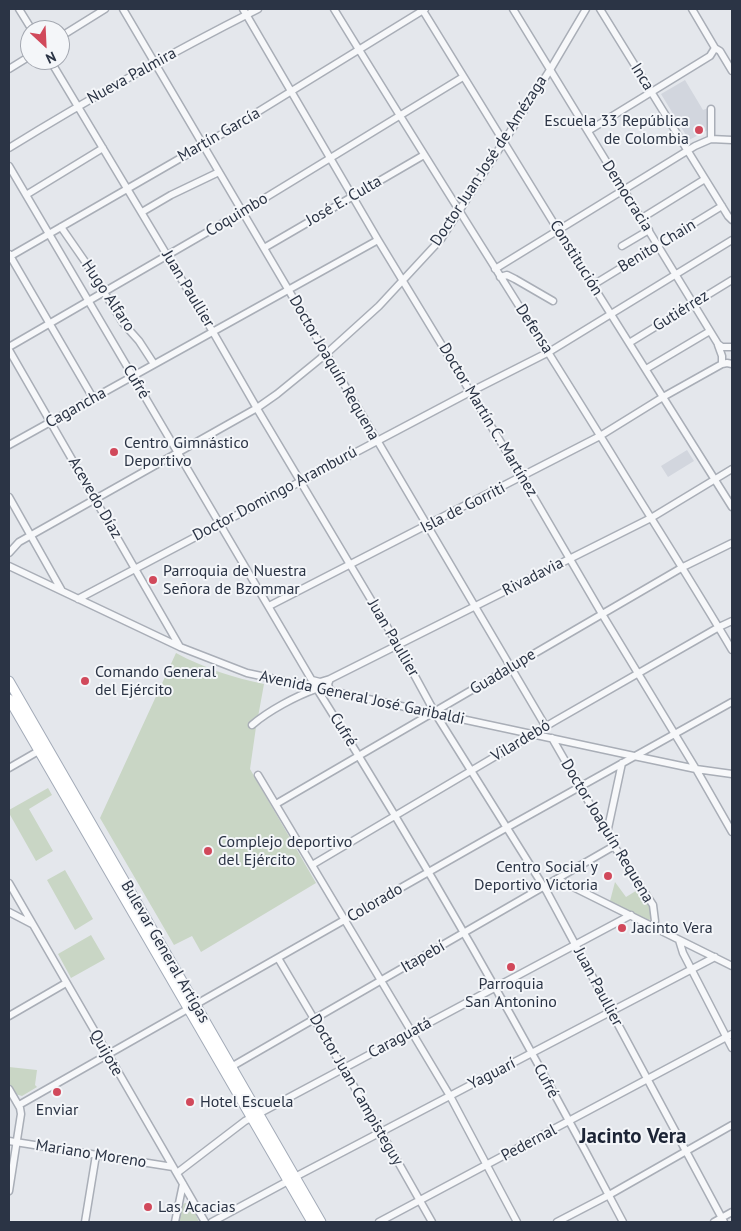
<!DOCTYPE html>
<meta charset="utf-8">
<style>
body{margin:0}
#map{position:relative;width:741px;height:1231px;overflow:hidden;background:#e4e7ec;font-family:"PT Sans",sans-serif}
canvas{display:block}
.frame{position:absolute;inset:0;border:10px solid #2b3445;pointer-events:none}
.north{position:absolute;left:20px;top:20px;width:50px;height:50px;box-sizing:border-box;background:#f4f6f9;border:1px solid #a4a8b1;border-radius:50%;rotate:155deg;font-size:14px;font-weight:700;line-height:20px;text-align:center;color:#2b3445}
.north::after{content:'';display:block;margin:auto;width:18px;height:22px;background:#d1495b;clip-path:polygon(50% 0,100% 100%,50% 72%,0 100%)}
</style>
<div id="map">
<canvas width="741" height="1231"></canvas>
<div class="frame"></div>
<div class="north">N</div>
</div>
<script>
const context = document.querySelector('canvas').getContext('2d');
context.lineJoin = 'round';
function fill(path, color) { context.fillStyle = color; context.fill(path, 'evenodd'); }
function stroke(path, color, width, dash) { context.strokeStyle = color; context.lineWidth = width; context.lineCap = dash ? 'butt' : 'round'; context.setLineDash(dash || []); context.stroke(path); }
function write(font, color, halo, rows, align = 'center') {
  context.font = font + ' "PT Sans",sans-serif'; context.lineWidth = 4; context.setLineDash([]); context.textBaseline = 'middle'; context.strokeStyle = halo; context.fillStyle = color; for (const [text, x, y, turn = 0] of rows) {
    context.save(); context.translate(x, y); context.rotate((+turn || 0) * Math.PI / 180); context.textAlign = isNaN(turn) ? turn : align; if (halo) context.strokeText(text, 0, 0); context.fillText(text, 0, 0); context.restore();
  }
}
const built = new Path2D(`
 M685,80L703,110L711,107L708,110V130L689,140L661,94Z
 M687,450L694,461L668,477L661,466Z`);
const green = new Path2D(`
 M176,653C204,668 234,678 264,684L258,717L249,724L252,728L256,727L250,769L316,883L201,952L192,936L174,945L100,818Z
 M48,788L52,795L29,809L53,851L36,861L9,813V810Z
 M65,870L93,919L75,930L47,880Z
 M615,882L626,897L639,889L650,905L651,919L647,921L610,901Z
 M91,935L105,959L71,978L58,954Z
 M9,1067L37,1070L35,1085L37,1087L22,1096L15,1094L9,1083Z
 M185,1203L191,1204L199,1222H178L182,1205Z`);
const minor = new Path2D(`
 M19,9L32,30
 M123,9L546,727
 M243,9L378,240L522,477L602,614L696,769L732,832
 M334,9C427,161 523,311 617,463C655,525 695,587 732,650
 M422,9L558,230L732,507
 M513,9L718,344L722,347H732
 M600,9L728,216L732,220
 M692,9L715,48L720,51L732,71
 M60,37L105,9
 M50,60L213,332L259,412L398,645L435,713L547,892L724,1222
 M9,69L30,56
 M588,131L710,56L715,48
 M711,139V109
 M9,148C90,98 173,52 258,9
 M9,166L317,689C426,862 528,1041 623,1222
 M26,195L103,148
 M142,212L171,195L219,172
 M642,218L705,179
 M61,227L86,263L123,323L139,341L154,364
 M622,246L649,230
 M264,248L424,155
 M9,254L93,398
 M9,257L212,140L425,9
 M495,269L695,146L711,139L732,140
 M500,277L507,275L515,279L553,301
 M593,285L722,206
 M629,343L732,280
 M718,345L722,356V364
 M9,347L242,212L463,77
 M9,350L180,647
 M646,369L710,331
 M9,445L378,240
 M9,497L62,591
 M9,553L19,542L257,408L277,394L326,354L379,306L441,239L550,70L586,9
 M9,566L180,647L247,673L634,756L696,769L732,774
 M78,599L470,392L549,352L732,240
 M269,606L600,436L663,397L722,364L727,363L732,364
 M312,680L320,682L330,679
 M330,691L328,684L330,679L651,518L732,469
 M252,725C268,711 296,696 316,689
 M552,738L614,846L653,905L655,921L653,926
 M9,768L42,749
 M258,775L450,1096L517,1222
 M276,804L683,567L732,543
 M607,833L622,763
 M312,865L555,721L719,627L732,621
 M557,879L732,966
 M9,883L205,1222
 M9,912L32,924
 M679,940L683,953L732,1048
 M278,958L381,1132L432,1222
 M9,1016L66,983
 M231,1067L614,846
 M9,1089L20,1108L21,1114L9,1191
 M19,1105L506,828L732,702
 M9,1141L173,1167
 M177,1173L245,1121L631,915
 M295,1177L715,957
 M85,1222L96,1155
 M175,1222L183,1184
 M212,1222L288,1181
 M379,1222L732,1034
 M557,1222L609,1195L732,1125
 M714,1222L732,1212`);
const major = new Path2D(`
 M9,681L321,1222
 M9,699L312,1222`);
const markers = [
 [699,130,5,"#d1495b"],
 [114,452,5,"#d1495b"],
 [153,580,5,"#d1495b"],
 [85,681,5,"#d1495b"],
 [208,851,5,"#d1495b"],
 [608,876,5,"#d1495b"],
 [622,928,5,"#d1495b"],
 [511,967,5,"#d1495b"],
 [57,1092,5,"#d1495b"],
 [190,1102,5,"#d1495b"],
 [148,1207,5,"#d1495b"]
];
const streetNames = [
 ["Nueva Palmira",132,76,-29],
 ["Inca",642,77,58],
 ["Martín García",219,135,-30],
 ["Doctor Juan José de Amézaga",489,161,-57],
 ["Democracia",627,196,58],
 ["José E. Culta",344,201,-30],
 ["Coquimbo",237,215,-31],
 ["Benito Chain",657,246,-31],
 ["Constitución",576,258,58],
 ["Juan Paullier",188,289,59],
 ["Hugo Alfaro",108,296,56],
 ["Gutiérrez",681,311,-32],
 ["Defensa",534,329,57],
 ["Doctor Joaquín Requena",334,368,60],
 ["Cufré",136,382,59],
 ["Cagancha",76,408,-29],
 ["Doctor Martín C. Martínez",488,420,59],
 ["Doctor Domingo Aramburú",275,494,-28],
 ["Acevedo Díaz",95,498,60],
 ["Isla de Gorriti",463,508,-27],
 ["Rivadavia",533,577,-27],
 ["Juan Paullier",393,638,60],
 ["Guadalupe",503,672,-31],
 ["Avenida General José Garibaldi",362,698,12],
 ["Cufré",343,730,58],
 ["Vilardebó",521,741,-31],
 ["Doctor Joaquín Requena",607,831,59],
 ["Colorado",375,903,-30],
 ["Bulevar General Artigas",165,952,60],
 ["Itapebí",423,957,-30],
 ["Juan Paullier",598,987,62],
 ["Caraguatá",400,1038,-28],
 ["Quijote",106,1053,60],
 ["Yaguarí",492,1074,-27],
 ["Cufré",546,1081,62],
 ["Doctor Juan Campisteguy",356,1090,60],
 ["Pedernal",529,1143,-28],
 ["Mariano Moreno",91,1154,9]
];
const poiNames = [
 ["Escuela 33 República",689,121,"right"],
 ["de Colombia",689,139,"right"],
 ["Centro Gimnástico",124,443],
 ["Deportivo",124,461],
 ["Parroquia de Nuestra",163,571],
 ["Señora de Bzommar",163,589],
 ["Comando General",95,672],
 ["del Ejército",95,690],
 ["Complejo deportivo",218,842],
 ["del Ejército",218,860],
 ["Centro Social y",598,867,"right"],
 ["Deportivo Victoria",598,885,"right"],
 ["Jacinto Vera",632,928],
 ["Parroquia",511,984,"center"],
 ["San Antonino",511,1002,"center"],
 ["Hotel Escuela",200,1102],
 ["Enviar",57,1110,"center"],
 ["Las Acacias",158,1207]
];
const districtNames = [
 ["Jacinto Vera",633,1137]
];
fill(built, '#d2d6de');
fill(green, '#c9d6c5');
stroke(minor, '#a9aeb7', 9);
stroke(major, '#a3abb8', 11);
stroke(minor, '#f7f8fa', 6);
stroke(major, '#fff', 9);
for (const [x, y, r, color] of markers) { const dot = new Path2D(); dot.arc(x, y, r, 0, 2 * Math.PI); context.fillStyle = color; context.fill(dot); stroke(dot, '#f4f6f9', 2); }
write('16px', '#2b3445', '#f4f6f9', streetNames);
write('16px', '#2b3445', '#f4f6f9', poiNames, 'left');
write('bold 21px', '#1d2536', '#f4f6f9', districtNames);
</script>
